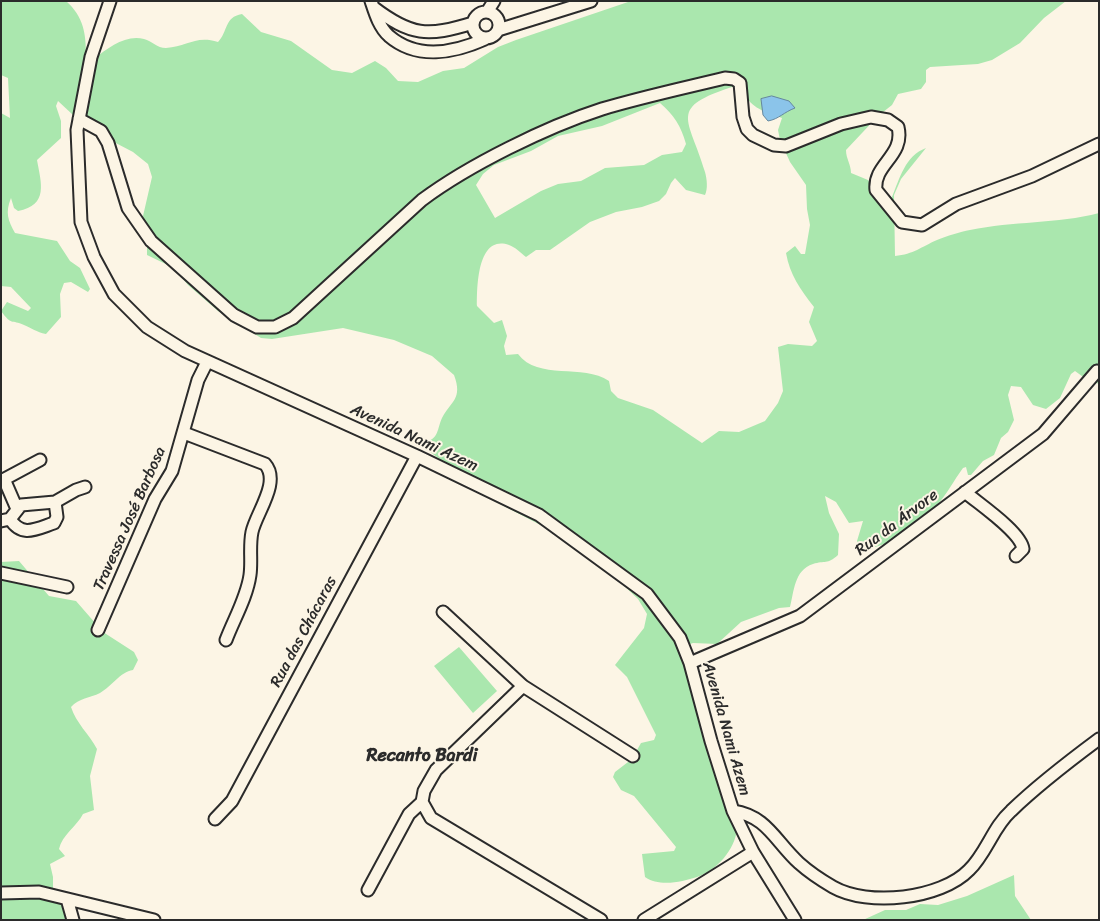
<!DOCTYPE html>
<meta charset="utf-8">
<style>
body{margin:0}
#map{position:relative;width:1100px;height:921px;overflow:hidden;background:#fcf5e5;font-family:Sriracha,sans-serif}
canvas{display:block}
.frame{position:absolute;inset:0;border:2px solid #2b2b2b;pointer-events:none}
</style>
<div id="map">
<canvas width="1100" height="921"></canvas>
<div class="frame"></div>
</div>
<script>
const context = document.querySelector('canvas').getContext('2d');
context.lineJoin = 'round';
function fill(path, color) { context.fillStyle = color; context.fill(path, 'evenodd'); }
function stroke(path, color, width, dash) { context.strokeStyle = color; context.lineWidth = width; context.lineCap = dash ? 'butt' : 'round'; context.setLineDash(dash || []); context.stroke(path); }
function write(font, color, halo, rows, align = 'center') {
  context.font = font + ' Sriracha,sans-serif'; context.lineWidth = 4; context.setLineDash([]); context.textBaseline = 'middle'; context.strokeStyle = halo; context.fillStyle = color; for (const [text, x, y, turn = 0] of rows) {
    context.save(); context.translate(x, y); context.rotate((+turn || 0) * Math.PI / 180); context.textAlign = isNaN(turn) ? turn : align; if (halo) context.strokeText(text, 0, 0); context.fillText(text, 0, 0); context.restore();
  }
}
const green = new Path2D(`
 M1,1H66C84,17 86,34 86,56L95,58C108,48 126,34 144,39C152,41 157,48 166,48C187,47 195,35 218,42C228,32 224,17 242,14L261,32L291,41L332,70L352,73L375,61L386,68L398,81L418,82L443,71L464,68L498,47L516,40L631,1H1066L1044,18L1020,43L992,60L978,64L930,67L926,70V82L921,89L898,94L892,105L878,116L846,150C846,159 851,164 851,173L868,180L884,201H888L892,197C900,178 905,156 926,148L901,179L894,195L895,256C914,254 921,247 937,240C947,236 960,232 970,230C1013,221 1057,224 1099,213V384L1086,379L1075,371L1071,374L1060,398L1046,409L1033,405L1021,387L1011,386L1008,395L1014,420L1008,432L1001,438L994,455L983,461L971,475H968L966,467L963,468C954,480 946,496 936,506C918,524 886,553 859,547L857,541L863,521L849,523L836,502L825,496L829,513L839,534L838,555C827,565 825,560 813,564C794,570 794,592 790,607L779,608L741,622L717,644L693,643L681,647C684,670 692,691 698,713C701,721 700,729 703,736C708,751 738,819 737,829C735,850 716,871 697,877C682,882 659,887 645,877L642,854L674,851L676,847L634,796L621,790L613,777L615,772L632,759L641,743L654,740L656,735L627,677L615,665L644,628L647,614L638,599L601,564L558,534L494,501L425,448V442C439,439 437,429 442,418C451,401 463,399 454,375L432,356L394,340L343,328L272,339L261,338L218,311L188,285L174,268L147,255V238L143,216L152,177L148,164L133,152L87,128L58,101L56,106L61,121V138L37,160C41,183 49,205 18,211L14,208L11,198C5,213 8,220 15,233L57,241L70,261L80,268L90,289L88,292L71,282L64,283L60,294L61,317L46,334C36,332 32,328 24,325C11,319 12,326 1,311L7,302L28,311L31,308L11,287L1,286V113L10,118L8,78L1,75ZM735,86L739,87C752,108 759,110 782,118L778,130L780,140L790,162L806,185L807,209L810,225L805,254H801L795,246L786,253C790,275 800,289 814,307L809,322L817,341L812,346L788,344L778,347L783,391L778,403L765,421L739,432L719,431L702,443L653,410L618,398L611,391L609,381C583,363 538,381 518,354L506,355L504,346L507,336L502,320L494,323L477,306C477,288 477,234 509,245C515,247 521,253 526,257L536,250H550L590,222L616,212L642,207L659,201L666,194L671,183L675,178L686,190L705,195C708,189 707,179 705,172C689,117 666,108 735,86ZM660,103C674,115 681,126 686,144L682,152L662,155L644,165L605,168L581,181L558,184L541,191L495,218L476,185L483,174L494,165L531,151L558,136L602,126Z
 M19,561L49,596L76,601L103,632L134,652L138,660L133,670C120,672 112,686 100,693C90,698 79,698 71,707C76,723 89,734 97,749L90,776L94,810L83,814C77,826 62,835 59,849L65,856L50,864L53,877V892L64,903L69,920H1V562Z
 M459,647L497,691L473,713L434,666Z
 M1014,875L1015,896L1031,920H863L885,910H906L920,904L938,905L967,896Z`);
const water = new Path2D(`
 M772,96L789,101L795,108C784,112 779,119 768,121L763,115L761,99Z`);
const minor = new Path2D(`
 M110,1L91,57L77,130L81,222L94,257L114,294L147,327L185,351L417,456L539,515L647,594L680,638L690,663L711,741L733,811L753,852L795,920
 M371,1C375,13 379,27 389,36C417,60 454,53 485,39
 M373,7C411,36 427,37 473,23
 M473 25a13 13 0 1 1 26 0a13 13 0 1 1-26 0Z
 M487,12L494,1
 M498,30L591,1
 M79,119L101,131L108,143L128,208L151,241L234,315L257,327H275L293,318L422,200C469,165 546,127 602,109C642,97 684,88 725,78L734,79L740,83L743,117L747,129L753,135L774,145L786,146L841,124L871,117L888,120L898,127C905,156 873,164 876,190L902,222L922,225L956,204L1032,176L1099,144
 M184,433L265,464C281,482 256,513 252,532C249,547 252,561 250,575C247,597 234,619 226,640
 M4,479L17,509
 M1,481L40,460
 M965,492C979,504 1021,532 1023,549L1016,556
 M10,519C22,538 36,529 54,523L57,517L55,502
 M1,521L10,519L21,505L55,502L76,490L85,487
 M1,573L67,587
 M443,612L523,686L633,756
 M98,630L155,499L172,471L198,380L207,362
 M690,663L800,616L1043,434L1097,371
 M422,802L431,818L601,920
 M733,811C767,816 775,841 799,863C809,872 821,880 833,887C868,907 941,899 969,870C986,854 993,827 1011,811C1038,785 1068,762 1099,739
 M215,819L232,801L417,456
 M368,890L409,814L422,802L424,791L436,770L523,686
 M1,893L39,892L154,920
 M67,899L73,920
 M644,920L753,852`);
const streetNames = [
 ["Avenida Nami Azem",414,438,25],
 ["Travessa José Barbosa",130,519,-66],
 ["Rua da Árvore",897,523,-37],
 ["Rua das Chácaras",304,632,-62],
 ["Avenida Nami Azem",726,729,74]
];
const neighbourhoodNames = [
 ["Recanto Bardi",422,756]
];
fill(green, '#aae7ae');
fill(water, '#8bc4ea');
stroke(water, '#65879e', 1);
stroke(minor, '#2b2b2b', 15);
stroke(minor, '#fcf5e5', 11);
write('16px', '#2b2b2b', '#fcf5e5', streetNames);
write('bold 18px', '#2b2b2b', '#fcf5e5', neighbourhoodNames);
</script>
